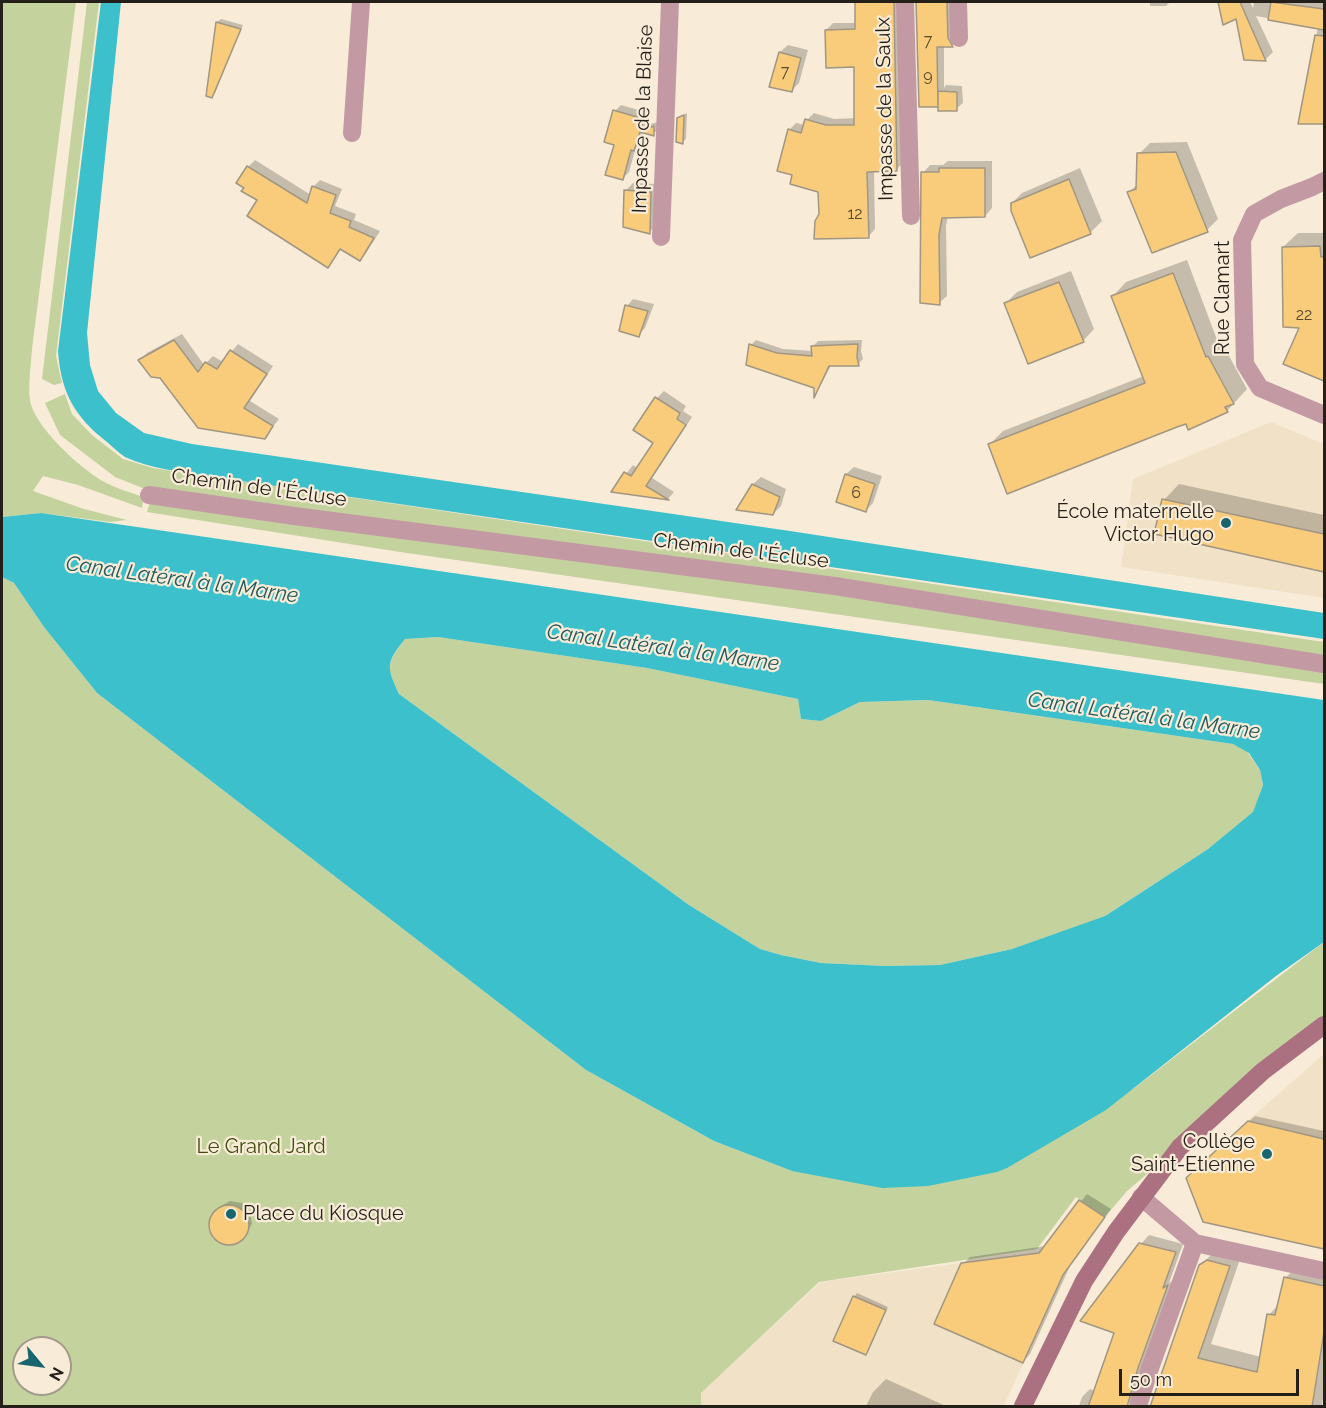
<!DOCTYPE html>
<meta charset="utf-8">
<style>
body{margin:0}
#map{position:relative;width:1326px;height:1408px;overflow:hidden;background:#f8ecd8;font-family:Raleway,sans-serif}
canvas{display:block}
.frame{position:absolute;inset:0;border:3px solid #241f18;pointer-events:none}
.north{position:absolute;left:12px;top:1336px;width:60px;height:60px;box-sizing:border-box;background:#f8ecd8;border:2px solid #a39a8b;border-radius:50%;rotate:119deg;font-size:16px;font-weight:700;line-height:24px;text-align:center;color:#241f18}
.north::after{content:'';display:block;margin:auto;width:21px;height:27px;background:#18646f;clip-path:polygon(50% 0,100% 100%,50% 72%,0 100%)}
.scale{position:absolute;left:1119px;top:1369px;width:180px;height:27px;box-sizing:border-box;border:3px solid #241f18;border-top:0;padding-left:8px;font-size:18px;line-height:21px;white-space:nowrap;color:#241f18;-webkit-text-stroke:4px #f8ecd8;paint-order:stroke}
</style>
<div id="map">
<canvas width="1326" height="1408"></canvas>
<div class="frame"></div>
<div class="north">N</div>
<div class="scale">50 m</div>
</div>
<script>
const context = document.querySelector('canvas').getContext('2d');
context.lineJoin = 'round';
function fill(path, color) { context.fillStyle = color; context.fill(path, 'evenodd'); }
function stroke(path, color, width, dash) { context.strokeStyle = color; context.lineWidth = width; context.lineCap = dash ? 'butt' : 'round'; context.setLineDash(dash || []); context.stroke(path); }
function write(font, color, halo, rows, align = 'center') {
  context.font = font + ' Raleway,sans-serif'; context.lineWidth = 4.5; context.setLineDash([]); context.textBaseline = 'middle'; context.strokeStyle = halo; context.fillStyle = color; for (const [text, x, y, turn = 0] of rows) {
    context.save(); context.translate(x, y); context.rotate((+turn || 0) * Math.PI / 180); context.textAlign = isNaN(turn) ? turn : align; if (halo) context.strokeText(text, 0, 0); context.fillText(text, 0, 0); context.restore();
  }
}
const built = new Path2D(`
 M1271,422L1324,444V598L1121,567L1133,479Z
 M1324,1054V1249L1203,1222L1186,1178L1221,1144Z
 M1079,1200L1105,1217L1063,1275L1004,1406H700V1393L821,1282L1034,1253L1037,1255Z`);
const green = new Path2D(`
 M2,2H76L32,349C31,365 28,385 30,401C35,427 79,467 101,480C114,488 129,492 144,497L142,508L78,485L43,476L33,491L84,509L127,520L110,522L41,513L2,517Z
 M87,2H99L56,356L62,383L54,385L42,379Z
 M65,394L72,414L92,435L123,459L153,468L1324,642V662L145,489L115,477L60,435L45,403Z
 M150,502L712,573L1324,668V684L400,552L147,512Z
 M2,577L14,583L44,627L97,693L586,1070L714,1141L792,1171L1133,1089L1324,942V1025L1127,1191L1105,1217L1076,1197L1037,1249L819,1282L701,1393V1406H2ZM24,1348H60V1384H24Z
 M438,637L647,668L798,699L801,719L821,721L860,702L928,700L1233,744L1246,750L1260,770L1263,785L1253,813L1208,849L1103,917L1012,949L940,965L885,966L821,963L781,955L760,949L689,905L399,694C386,666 386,664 405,639Z`);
const water = new Path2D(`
 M101,2H121L87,333L90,365L98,391L116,413L144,433L192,444L790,531L1324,613V639L207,476C180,471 150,469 125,457C119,453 113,447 107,442C75,417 61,393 58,351Z
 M41,513L1324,700V942L1276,976L1106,1110L1007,1168L997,1172L928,1186L882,1188L792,1171L714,1141L586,1070L97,693L44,627L14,583L2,577V517ZM438,637L647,668L798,699L801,719L821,721L860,702L928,700L1233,744L1249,753L1260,770L1263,785L1253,812L1208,849L1105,916L1012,949L940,965L885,966L821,963L781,955L760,949L689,905L399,694C386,666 386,663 405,639Z`);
const shadow = new Path2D(`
 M856,2H900L903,163L896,170H874L875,229L868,237L820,214L819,191L794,174L789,130L796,123L805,125L807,120L814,113L834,119L855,118V66L826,30L833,23H857Z
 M918,2H954L959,39L952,46H944V88L946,85L962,86L963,103L956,109L940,103L937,106H921Z
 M1150,2H1170L1166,6H1150Z
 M1219,2H1250L1253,8L1254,2H1324V123L1300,122L1318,27L1256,16L1273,52L1266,59H1246L1237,17L1224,23Z
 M221,19L243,25L215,93L212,96L208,95L217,22Z
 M788,45L808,50L799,83L791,91L780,52Z
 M621,105L649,113L645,126L660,121V128L653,134L644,131L640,143L636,147L629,172L622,179L615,144V111Z
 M687,113L686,139L682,142L678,118Z
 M1187,142L1218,219L1207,230L1129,192L1138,184L1139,154L1150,143Z
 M255,160L311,195L313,187L320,180L342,189L335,206L356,214L354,220L380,231L366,253L359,259L342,248L328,266L259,199L248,167Z
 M948,161H992V208L985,216H948L946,226L947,296L939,303L923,173L930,165H943Z
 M1080,168L1102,221L1090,233L1031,256L1010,205L1022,193Z
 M633,183L658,184L657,225L649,232L625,191Z
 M1298,233H1324V380L1285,363L1301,326L1284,325L1283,247Z
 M1187,260L1219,345L1222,343L1247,389L1227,411L1187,422L989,445L1003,431L1144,376L1113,296L1126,282Z
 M1071,271L1094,329L1083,341L1006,303L1017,292Z
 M633,299L654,304L645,328L638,335L627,306Z
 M182,334L204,365L213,356L223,362L238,344L273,366L250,401L279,419L264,438L161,377L140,360L147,353Z
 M756,340L783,349L813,351V346L818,341L862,340L861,351L863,359L858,364H832L816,394L815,387L751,345Z
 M664,391L686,406L683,411L692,417L652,478L674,492L668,499L613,491L633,465L637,468L655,442L657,398Z
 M854,467L882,476L873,503L866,510L838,501L846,474Z
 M761,477L786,489L781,506L773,514L739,509L753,484Z
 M1179,484L1324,515V570L1156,533L1164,500Z
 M1255,1116L1324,1131V1248L1204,1220L1194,1171Z
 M1087,1194L1111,1209L1070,1266L1030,1354L1023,1362L963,1264L970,1257L1046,1246Z
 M230,1201L242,1203L250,1212L252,1224L243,1239L232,1244L220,1242L211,1234L210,1222L219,1207Z
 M1149,1235L1183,1244L1169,1283L1174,1280L1135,1396L1126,1406H1079L1082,1397L1090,1389L1095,1391L1115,1332L1141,1244Z
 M1214,1252L1242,1253L1211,1344L1261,1357L1269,1315L1279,1304L1285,1278L1299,1265L1324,1270V1390L1322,1406H1151L1200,1266Z
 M857,1293L888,1307L869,1350L866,1353L854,1297Z
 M886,1379L946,1406H866L873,1392Z`);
const building = new Path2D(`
 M855,2H894L897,171L867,172L869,238L814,239L815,221L819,214L818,192L790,184L792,175L777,171L788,129L801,133L805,119L826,125H854V67L826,68L825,30L855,29Z
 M916,2H947L948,38L953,47H937L938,107H919Z
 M1218,2H1240L1266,61L1244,60L1236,19L1223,25Z
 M1271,2L1324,9V30L1268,20Z
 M216,22L241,29L212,98L206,96Z
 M1315,35L1324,36V124H1298Z
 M779,52L801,58L792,92L769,87Z
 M938,91L957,92V111H938Z
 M613,110L644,119L640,131L654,126V136L640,132L634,151L631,150L623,180L605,175L614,145L604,142Z
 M684,115L683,144L676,142L677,118Z
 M1176,152L1208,232L1152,253L1127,192L1136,189L1137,153Z
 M247,166L307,203L312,186L336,195L330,213L351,221L349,227L374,238L360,261L340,249L328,268L247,216L257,200L241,191L244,188L236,183Z
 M939,168H985V217L942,218L939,235L940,305L920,303L921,172H939Z
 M1069,179L1091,234L1030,258L1011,211V203Z
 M624,190L651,192L650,234L623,227Z
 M1320,246L1321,257H1324V381L1283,364L1299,328L1283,327L1282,247Z
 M1173,273L1206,357L1208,356L1234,404L1225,407L1228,412L1188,430L1186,424L1177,427L1007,494L988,444L1145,383L1111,296Z
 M1059,282L1084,342L1028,364L1004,303Z
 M625,305L648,311L639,337L619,331Z
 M174,340L198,372L205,362L217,369L230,350L267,374L244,408L273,426L265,439L198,428L160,378L151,377L138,360Z
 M749,344L777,353L812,356L811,346L858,344L857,357L859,366H829L814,398V388L746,365Z
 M655,397L680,413L677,419L686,425L646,486L669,500L611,492L624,472L631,476L653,443L633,430Z
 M845,474L875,484L866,512L836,502Z
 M752,484L780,497L773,515L736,510Z
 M1162,499L1324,534V572L1154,534Z
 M1248,1121L1324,1139V1249L1203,1222L1186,1178Z
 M1079,1200L1105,1217L1063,1275L1023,1363L934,1324L961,1263L1039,1253Z
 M209 1225a20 20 0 1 1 40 0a20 20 0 1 1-40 0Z
 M1139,1243L1176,1252L1163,1288L1168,1285L1138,1368L1127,1407H1088L1114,1333L1080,1321Z
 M1207,1260L1230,1266L1198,1358L1236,1367L1257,1372L1267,1314L1275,1315L1284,1277L1324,1286V1332L1312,1407H1150L1199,1265Z
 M853,1296L886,1310L866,1355L833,1341Z`);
const minor = new Path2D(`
 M905,2L911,216
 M958,2L959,38
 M352,133L361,2
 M1324,181L1312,187L1281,199L1254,214L1242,240L1245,364L1260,388L1324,415
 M661,237L670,2
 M149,495L294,516L835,586L1324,664
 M1141,1197L1195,1243L1324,1271
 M1138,1406L1149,1371L1195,1243`);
const secondary = new Path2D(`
 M1023,1406L1084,1281L1116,1232L1180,1147L1263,1071L1324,1025`);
const markers = [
 [1226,523,6,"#18646f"],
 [1267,1154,6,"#18646f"],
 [231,1214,6,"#18646f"]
];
const numberNames = [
 ["7",928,41],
 ["7",785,72],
 ["9",928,76],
 ["12",855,214],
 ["22",1304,315],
 ["6",856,493]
];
const streetNames = [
 ["Impasse de la Saulx",885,109,-91],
 ["Impasse de la Blaise",643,119,-88],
 ["Rue Clamart",1223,298,-90],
 ["Chemin de l'Écluse",259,488,8],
 ["Chemin de l'Écluse",741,551,7]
];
const poiNames = [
 ["École maternelle",1214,512],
 ["Victor Hugo",1214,535],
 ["Collège",1255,1142],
 ["Saint-Etienne",1255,1165],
 ["Place du Kiosque",243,1214,"left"]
];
const parkNames = [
 ["Le Grand Jard",261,1147]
];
const waterNames = [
 ["Canal Latéral à la Marne",182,580,8],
 ["Canal Latéral à la Marne",663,648,8],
 ["Canal Latéral à la Marne",1144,716,8]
];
fill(built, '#f1e2c7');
fill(green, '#c4d39e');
fill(water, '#3cc0cb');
fill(shadow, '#0003');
fill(building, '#f8cc7a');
stroke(building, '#a19683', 1.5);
stroke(minor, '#c39aa4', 18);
stroke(secondary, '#ab7181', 18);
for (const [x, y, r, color] of markers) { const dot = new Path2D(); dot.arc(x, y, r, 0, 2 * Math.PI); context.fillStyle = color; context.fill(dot); stroke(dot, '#f8ecd8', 2); }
write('16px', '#594a30', null, numberNames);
write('20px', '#241f18', '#f8ecd8', streetNames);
write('20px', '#241f18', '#f8ecd8', poiNames, 'right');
write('20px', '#3f4c0d', '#f8ecd8', parkNames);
write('italic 21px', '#23595d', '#f8ecd8', waterNames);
</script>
